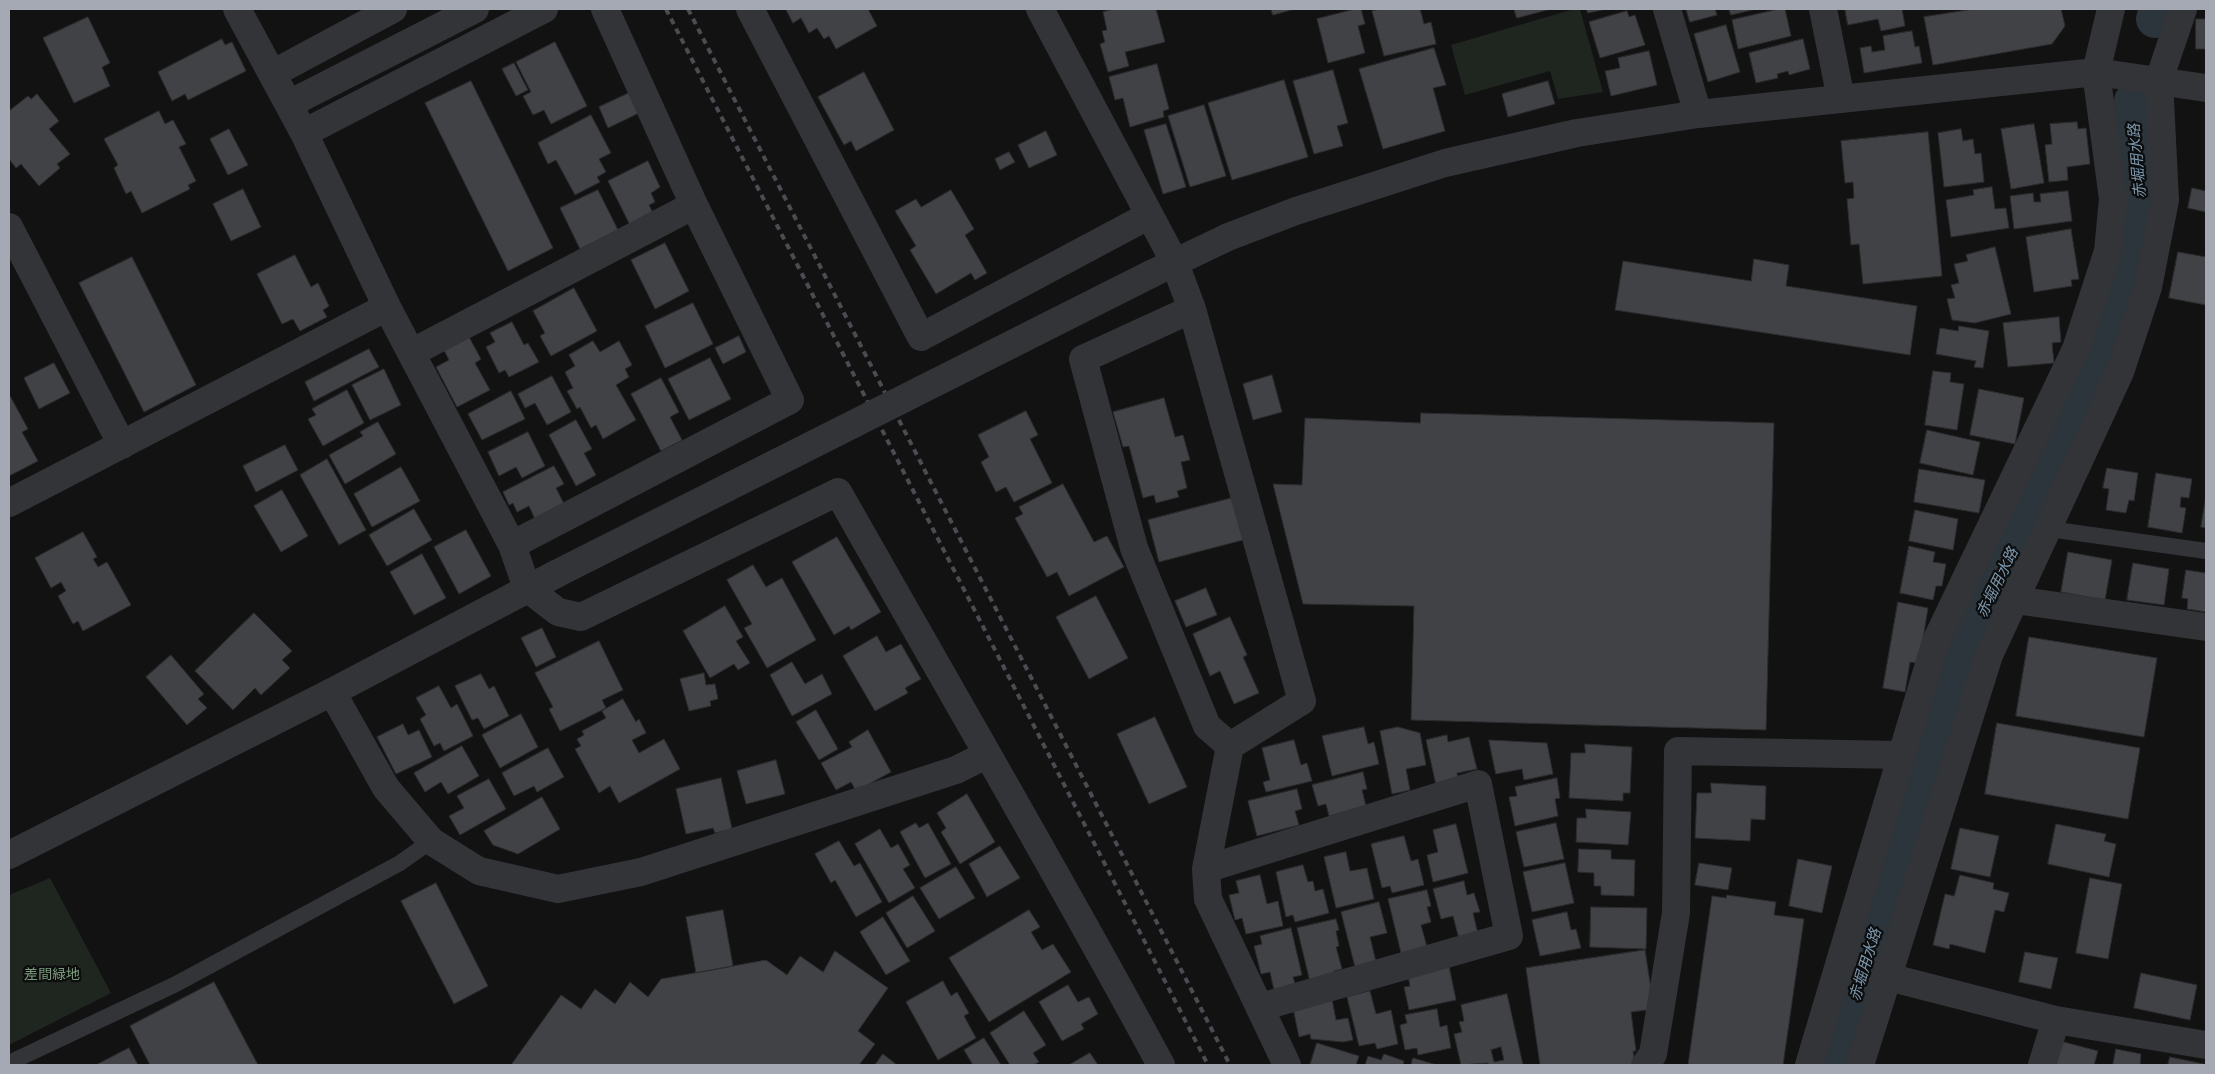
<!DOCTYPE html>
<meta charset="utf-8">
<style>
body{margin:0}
#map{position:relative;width:2215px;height:1074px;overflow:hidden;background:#121213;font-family:"Archivo Narrow",sans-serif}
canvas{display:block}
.frame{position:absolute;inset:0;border:10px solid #a4a9b3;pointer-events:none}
</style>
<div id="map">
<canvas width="2215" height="1074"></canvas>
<div class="frame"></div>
</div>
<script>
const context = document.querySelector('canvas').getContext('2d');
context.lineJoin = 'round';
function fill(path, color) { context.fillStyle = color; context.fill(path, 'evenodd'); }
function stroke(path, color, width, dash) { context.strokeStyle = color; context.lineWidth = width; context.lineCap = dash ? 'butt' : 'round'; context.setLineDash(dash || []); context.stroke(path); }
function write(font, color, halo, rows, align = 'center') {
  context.font = font + ' "Archivo Narrow","Noto Sans JP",sans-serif'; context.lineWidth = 4.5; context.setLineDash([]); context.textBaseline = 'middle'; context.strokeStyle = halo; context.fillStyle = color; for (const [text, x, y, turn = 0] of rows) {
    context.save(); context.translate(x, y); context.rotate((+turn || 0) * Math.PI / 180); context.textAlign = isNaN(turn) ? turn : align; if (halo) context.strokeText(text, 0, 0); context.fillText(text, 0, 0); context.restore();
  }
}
const green = new Path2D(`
 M1574,9H1580L1603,92L1558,99L1550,71L1465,95L1451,45Z
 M50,878L111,993L9,1045V895Z`);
const canal = new Path2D(`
 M2155,19L2158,9
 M1834,1065L1963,654L2080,412L2121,298L2143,201L2133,101`);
const building = new Path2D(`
 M786,9H868L877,26L836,49L829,36L824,39L817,28L809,33L801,18L793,23Z
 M1114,9H1156L1165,42L1125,52L1129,66L1108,72L1100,44L1105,42L1102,31L1107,30L1103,12Z
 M1271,9H1295L1273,15Z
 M1355,9H1361L1365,24L1358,26L1365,53L1328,63L1317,19Z
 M1381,9H1420L1424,24L1431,22L1436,44L1384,56L1372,11Z
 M1514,9H1551L1517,18Z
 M1586,9H1607L1588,13Z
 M1686,9H1715L1717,15L1690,22Z
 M1729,9H1756L1731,15Z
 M1779,9H1785L1791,36L1738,49L1732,20Z
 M1845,9H1902L1905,26L1881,31L1878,19L1848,25Z
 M1974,9H2061L2065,26L2052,44L1933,65L1924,17Z
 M1627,11L1629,17L1635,15L1645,45L1600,58L1589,22Z
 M88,17L110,63L102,67L110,86L74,103L43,38Z
 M2196,19H2206V49H2196Z
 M1726,25L1740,72L1708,82L1694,34Z
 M1912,31L1915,47L1919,46L1922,63L1864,73L1860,48L1871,46L1872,52L1885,50L1883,36Z
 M222,39L225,45L232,42L246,71L188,100L185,94L172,101L158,72Z
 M1803,39L1810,69L1789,75L1788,71L1777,74L1778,78L1756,83L1749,53Z
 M555,42L587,106L551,124L544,110L533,115L523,96L531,92L516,62Z
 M1434,48L1446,85L1433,88L1445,131L1383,149L1359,69Z
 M1649,51L1657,85L1611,96L1605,71L1620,68L1618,58Z
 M514,63L528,90L516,96L502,69Z
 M1157,64L1169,109L1163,111L1164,117L1130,127L1123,98L1115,100L1109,77Z
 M1333,70L1348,123L1337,126L1343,146L1314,154L1293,81Z
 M864,72L894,130L856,151L851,141L844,145L818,97Z
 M1284,80L1308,157L1232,180L1208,103Z
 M471,81L553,248L508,271L425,103Z
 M1548,81L1555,104L1508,117L1502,94Z
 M629,93L639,113L608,128L599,107Z
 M37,94L59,121L49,129L70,154L57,164L60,168L39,186L21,164L16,168L9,159V111L28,96L31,99Z
 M1204,105L1226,176L1190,187L1168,116Z
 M159,111L165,124L173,120L186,144L179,147L196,181L188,185L190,189L142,213L131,191L126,194L114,168L118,165L104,139Z
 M591,115L611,153L599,159L606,172L597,177L600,182L575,195L556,160L548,164L538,143Z
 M2077,122L2078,129L2086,128L2090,164L2067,167L2068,180L2049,182L2045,145L2052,144L2050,124Z
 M1166,124L1186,187L1163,194L1144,130Z
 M2034,124L2044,183L2011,189L2001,129Z
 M229,129L248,165L228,175L210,139Z
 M1961,129L1963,141L1973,139L1975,154L1981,153L1984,182L1944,187L1938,133Z
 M1046,131L1057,155L1029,168L1018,145Z
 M1928,132L1942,276L1863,284L1859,244L1851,245L1847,199L1854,198L1853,182L1845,183L1841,141Z
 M1009,152L1015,162L1000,170L995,159Z
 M648,161L660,187L651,193L655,202L649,205L653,213L630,225L608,181Z
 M1992,187L1995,209L2006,208L2009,228L1951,237L1946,200L1974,195L1973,190Z
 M2192,188L2206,191V212L2188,208Z
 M243,189L261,227L231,241L213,204Z
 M598,190L618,230L580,249L560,208Z
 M951,190L974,229L965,235L987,273L975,280L971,273L936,294L910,250L916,246L895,211L916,199L921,207Z
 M2068,191L2072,221L2014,229L2010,196L2033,193L2034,202H2041L2040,194Z
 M2071,229L2079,279L2071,280L2072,286L2034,292L2026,237Z
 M665,243L689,291L655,309L631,260Z
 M1995,247L2011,314L1975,323L1952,320L1947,299L1955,298L1951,285L1959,283L1954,264L1968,261L1966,255Z
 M2178,252L2206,257V305L2169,298Z
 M295,255L311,287L318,283L329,306L323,310L327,317L300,331L293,319L282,324L257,274Z
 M132,257L196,385L144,412L79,283Z
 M1754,259L1789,265L1786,286L1917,306L1910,355L1615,310L1623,261L1751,281Z
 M574,288L597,331L551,356L540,336L545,333L533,311Z
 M693,303L713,344L665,368L645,326Z
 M2059,317L2061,342L2052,343L2054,363L2008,367L2003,323Z
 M512,322L524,345L528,343L539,362L509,377L505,370L499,373L486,347L495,342L490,333Z
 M1959,326L1989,331L1983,368L1974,367L1976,361L1936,354L1940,328L1958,331Z
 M739,336L746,352L723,364L715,348Z
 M469,337L481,359L475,363L490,390L457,407L436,367L449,360L444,350Z
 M593,341L600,352L619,341L632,365L625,369L629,377L616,385L636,420L603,439L596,425L591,428L580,407L577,409L567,391L573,388L565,372L575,366L569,355Z
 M369,349L379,367L314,401L305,382Z
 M710,358L731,399L689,420L668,379Z
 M54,363L70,393L39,409L24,378Z
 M384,369L401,405L370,420L352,385Z
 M1933,371L1951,373L1950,382L1964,384L1957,430L1925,425Z
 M1272,375L1282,412L1253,420L1243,384Z
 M552,376L571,412L547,425L535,403L525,408L518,394Z
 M661,378L679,412L670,417L682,440L661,451L631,394Z
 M1979,389L2024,398L2015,444L1970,435Z
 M347,390L364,423L323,446L308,419L316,415L312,409Z
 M511,391L525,419L482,440L468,414Z
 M9,394L28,429L22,432L38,461L9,476Z
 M1164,398L1175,437L1183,435L1190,460L1181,462L1187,488L1177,491L1179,497L1156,503L1154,495L1143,498L1129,446L1123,447L1113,412Z
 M1026,411L1038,435L1030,439L1052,483L1014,502L1006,487L996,492L981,462L989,457L978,435Z
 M1421,413L1774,423L1766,730L1411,720L1414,606L1303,604L1273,484L1302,485L1305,418L1420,423Z
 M576,420L592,449L584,453L596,475L576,486L549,435Z
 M378,422L396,454L345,484L329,455L363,436L360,432Z
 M1927,430L1980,442L1973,475L1920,463Z
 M528,432L545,466L522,478L516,467L499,476L488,452Z
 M285,445L298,470L256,492L243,466Z
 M327,459L366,530L339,545L300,475Z
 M554,466L564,484L556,488L564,504L535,519L529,506L517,512L513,503L509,505L503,492Z
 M401,467L420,501L372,527L354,494Z
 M2107,468L2138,473L2134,501L2129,500L2126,513L2106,510L2109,489L2103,488Z
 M1919,469L1985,480L1979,513L1914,502Z
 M2156,473L2192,479L2189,498L2181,497L2180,507L2186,508L2182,533L2148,527Z
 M1063,484L1094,542L1107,536L1124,567L1069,596L1057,572L1047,577L1015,518L1023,514L1019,507Z
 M282,490L308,536L281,552L254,506Z
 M2206,496V528L2201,527Z
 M1232,498L1243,540L1159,562L1148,520Z
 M414,509L432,540L387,566L369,535Z
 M1915,510L1958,519L1953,550L1909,541Z
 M466,530L491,576L459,594L434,547Z
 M83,532L97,557L93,559L98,567L107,562L131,605L83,631L78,621L73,624L58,596L66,591L61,582L51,588L35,558Z
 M837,537L881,612L851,630L849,626L834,635L792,562Z
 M1909,546L1935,552L1933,562L1946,564L1942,586H1936L1933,600L1900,593Z
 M2068,552L2112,560L2105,600L2061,592Z
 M422,554L446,598L414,615L390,572Z
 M2133,563L2169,569L2164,605L2127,600Z
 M753,565L766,587L782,578L816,640L767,668L744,628L752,624L727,580Z
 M2186,570L2206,573V612L2187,609L2188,599L2182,598Z
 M1206,588L1217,615L1186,627L1175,601Z
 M1096,596L1128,658L1089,679L1056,617Z
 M1898,602L1928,608L1919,663L1910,662L1905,692L1883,688Z
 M725,606L743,637L736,641L750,663L738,670L734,664L710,678L683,631Z
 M254,613L292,651L282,660L290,668L261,695L255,688L233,710L195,671Z
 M1230,617L1247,655L1243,657L1259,693L1234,704L1220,671L1210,676L1193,634Z
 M542,628L556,657L536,667L521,638Z
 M877,636L886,652L901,644L921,679L905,688L908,693L875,711L843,656Z
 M2029,637L2157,658L2144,737L2016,716Z
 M599,641L623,690L602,700L606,708L560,731L549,709L553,707L535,673Z
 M171,655L204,694L198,699L207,708L187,725L146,677Z
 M792,662L805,684L822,674L832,694L792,716L770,675Z
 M704,673L706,685L715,684L718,699L710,701L711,706L689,711L680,679Z
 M481,674L489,689L494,686L509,716L484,729L478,718L472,720L455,686Z
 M439,686L451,708L457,704L473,736L444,751L440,743L434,746L420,719L426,715L416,698Z
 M623,699L636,722L639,719L646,733L632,740L639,753L664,739L680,769L619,803L610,786L599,793L575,749L581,746L577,739L584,735L582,731L606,718L602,711Z
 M816,710L838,749L819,760L796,722Z
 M521,714L538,747L500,768L482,735Z
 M1155,717L1187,787L1149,804L1117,734Z
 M1997,723L2140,748L2128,819L1985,794Z
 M403,724L408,735L419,730L432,757L396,774L377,737Z
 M1364,727L1368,744L1374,742L1379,764L1332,776L1322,736Z
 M1398,727L1420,733L1426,765L1406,769L1410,790L1392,794L1380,731Z
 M868,730L891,772L856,791L851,782L836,790L821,763L852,747L849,742Z
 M1447,735L1448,742L1469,737L1477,769L1457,773L1458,780L1436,785L1426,740Z
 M1294,740L1301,765L1307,763L1312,781L1266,792L1263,782L1270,780L1262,748Z
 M1489,740L1547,743L1553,774L1524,780L1522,769L1496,774Z
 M1585,744L1632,747L1630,793H1623V801L1569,798L1571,753H1585Z
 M462,746L479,776L448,794L441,782L425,792L414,773Z
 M548,748L564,777L537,792L534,786L514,796L502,773Z
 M776,760L785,794L746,804L737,771Z
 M1363,772L1367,789L1362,790L1366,806L1329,816L1326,804L1318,806L1312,785Z
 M721,778L732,829L715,833L713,828L686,834L676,789Z
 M1557,778L1560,798L1555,799L1558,816L1515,826L1509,797L1517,796L1515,787Z
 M489,779L506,809L460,835L449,816L464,808L457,796Z
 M1711,783L1766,786L1765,820L1751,819L1750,841L1695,838L1697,793H1711Z
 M1297,789L1302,809L1295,811L1299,825L1257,836L1248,801Z
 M967,794L995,842L960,864L941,832L946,828L937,813Z
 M542,797L560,829L518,854L493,845L484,831Z
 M1586,809L1631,812L1628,845L1576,842L1577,818H1586Z
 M916,823L919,828L928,823L951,864L925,878L900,832Z
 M1556,823L1564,859L1524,867L1516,832Z
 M1456,824L1468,873L1433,882L1427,855L1438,852L1433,830Z
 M2056,824L2106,834L2104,841L2116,844L2109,877L2048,864Z
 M1960,828L1999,836L1990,877L1951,869Z
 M880,829L891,848L898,844L910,865L903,869L915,888L889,903L855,844Z
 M1404,836L1411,861L1418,859L1424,885L1392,893L1390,886L1382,888L1371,844Z
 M839,841L854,866L860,863L882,902L856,917L835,880L831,883L815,854Z
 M1000,846L1020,878L987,897L969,864Z
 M1579,849L1611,850V859L1635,860L1634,896L1601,895V886H1594V873L1578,872Z
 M1346,852L1350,871L1367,868L1374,899L1336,908L1324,857Z
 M1798,859L1832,866L1822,913L1789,906Z
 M1565,863L1574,903L1532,912L1523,872Z
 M1699,863L1732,868L1728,890L1695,885Z
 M1303,865L1308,882L1313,881L1315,891L1323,889L1329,913L1295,922L1293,915L1286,917L1276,872Z
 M956,867L975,898L939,919L920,888Z
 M1260,875L1267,904L1278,901L1283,926L1246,934L1242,918L1235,920L1229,895L1239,893L1236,881Z
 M1960,875L1994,883L1993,889L2009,893L2004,912L1995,910L1985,953L1950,944L1949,949L1933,945L1945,894L1954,896Z
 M2090,878L2122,884L2108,959L2076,953Z
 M1464,881L1467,895L1474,893L1480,912L1473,913L1478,934L1459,939L1453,916L1441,919L1433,889Z
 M436,883L488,986L454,1004L401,901Z
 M1427,890L1431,906L1427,907L1431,922L1421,925L1427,947L1401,953L1388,899Z
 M1727,895L1776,902L1774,915L1804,919L1783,1065H1688L1712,896L1726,898Z
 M913,896L935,931L907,948L886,913Z
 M1379,902L1387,933L1370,937L1376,962L1355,967L1341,912Z
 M1591,907L1647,908L1646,949L1590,947Z
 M723,910L733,966L696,973L686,917Z
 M1029,910L1040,927L1031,932L1042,950L1053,944L1071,972L989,1022L949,958Z
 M1567,912L1571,930L1576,929L1581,948L1540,956L1532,920Z
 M883,917L910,961L886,975L860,932Z
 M1336,919L1339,930L1336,931L1339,946L1336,947L1342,969L1334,971L1335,975L1310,982L1297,928Z
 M1291,928L1302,975L1293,977L1295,984L1274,990L1270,972L1261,974L1254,946L1262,944L1260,936Z
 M1645,950L1654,1009L1631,1012L1636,1051H1633L1635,1065H1540L1526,968Z
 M835,951L888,988L858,1031L875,1044L859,1065H511L561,995L581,1009L595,989L615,1004L630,982L648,997L661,979L766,960L787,975L800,956L823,972Z
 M2025,952L2058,958L2051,989L2019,982Z
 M1449,966L1456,1000L1409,1010L1404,987L1410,986L1408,975Z
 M2141,973L2197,985L2190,1020L2134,1008Z
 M943,981L951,996L957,992L969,1013L964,1016L976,1038L938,1060L906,1002Z
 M214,982L258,1065H150L130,1026Z
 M1068,985L1078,1002L1089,997L1098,1014L1081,1024L1084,1029L1062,1041L1039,1002Z
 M1370,991L1376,1014L1391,1010L1398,1044L1377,1049L1375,1043L1359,1046L1347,997Z
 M1507,994L1523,1065H1488V1063L1461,1065L1454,1034L1462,1032L1459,1022L1464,1021L1461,1005ZM1501,1047L1504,1060L1494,1062L1491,1050Z
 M1332,999L1336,1020L1348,1018L1353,1040L1343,1042L1311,1039L1310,1034L1299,1037L1293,1008Z
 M1437,1009L1440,1027L1447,1025L1451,1048L1418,1055L1417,1048L1405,1050L1400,1025L1407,1023L1405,1015Z
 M1024,1011L1046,1045L1033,1053L1039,1062L1033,1065H1010L990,1033Z
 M984,1038L1001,1065H973L964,1050Z
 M2060,1041L2098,1051L2094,1065H2053Z
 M1317,1043L1359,1056L1356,1065H1310Z
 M129,1048L138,1065H96Z
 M2116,1049L2141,1054L2140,1065H2113Z
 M1090,1053L1098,1065H1069Z
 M883,1054L897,1065H875Z
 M1384,1054L1404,1061L1403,1065H1365L1368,1056L1381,1060Z
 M2170,1057L2204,1064V1065H2168Z
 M1413,1058L1437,1065H1411Z`);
const service = new Path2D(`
 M2049,529L2206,551
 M9,1063L176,984L400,863L431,841`);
const minor = new Path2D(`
 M237,9L304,133L387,307L512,545
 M605,9L694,205L790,400L512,545L527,588L558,612L581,617L838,492C946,683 1057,872 1161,1065
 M750,9L921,337L1148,216
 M1040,9L1174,261L1192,309L1083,359L1134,548L1207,726L1230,746L1206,869L1208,899L1287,1065
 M1667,9L1698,114
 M1823,9L1841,99
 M272,74L393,9
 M289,104L475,9
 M304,133L544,9
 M9,227L122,445
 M1192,309L1302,701L1230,746
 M411,353L694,205
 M9,503L387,307
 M2015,600L2206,627
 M332,692L386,788L431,841L479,871L558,889L641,872L956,770L986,755
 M1206,869L1478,784L1509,936L1261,1007
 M1841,962L1888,977L2056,1020L2206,1045
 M1645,1065L1653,1054L1676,913L1678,751L1901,755
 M1809,1065L1936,641L2076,349L2108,251L2113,199L2096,72
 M1860,1065L1989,655L2120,372L2148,287L2165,200L2159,80L2183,9
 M2042,1065L2056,1020`);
const tertiary = new Path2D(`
 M2096,72L2111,9
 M1151,274L1228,237L1296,211L1445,163L1577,133L1698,114L2096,72L2206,88
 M9,855L332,692L558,573`);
const rail = new Path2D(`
 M666,9L1208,1065
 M688,9L1230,1065`);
const tertiaryBridge = new Path2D(`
 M558,573L1151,274`);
const parkNames = [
 ["差間緑地",52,975]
];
const waterNames = [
 ["赤堀用水路",2138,161,-95],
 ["赤堀用水路",1998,583,-64],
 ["赤堀用水路",1866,965,-73]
];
fill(green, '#1e261f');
stroke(canal, '#2c353b', 38);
fill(building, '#414246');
stroke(building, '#2c2c2f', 1);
stroke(service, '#333438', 16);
stroke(minor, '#333438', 28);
stroke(tertiary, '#333438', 28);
stroke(rail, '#4a4c51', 4, [6, 5]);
stroke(tertiaryBridge, '#333438', 28);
write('14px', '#7c9d7d', '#0d0d0e', parkNames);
write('italic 15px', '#7d98ad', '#0d0d0e', waterNames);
</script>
